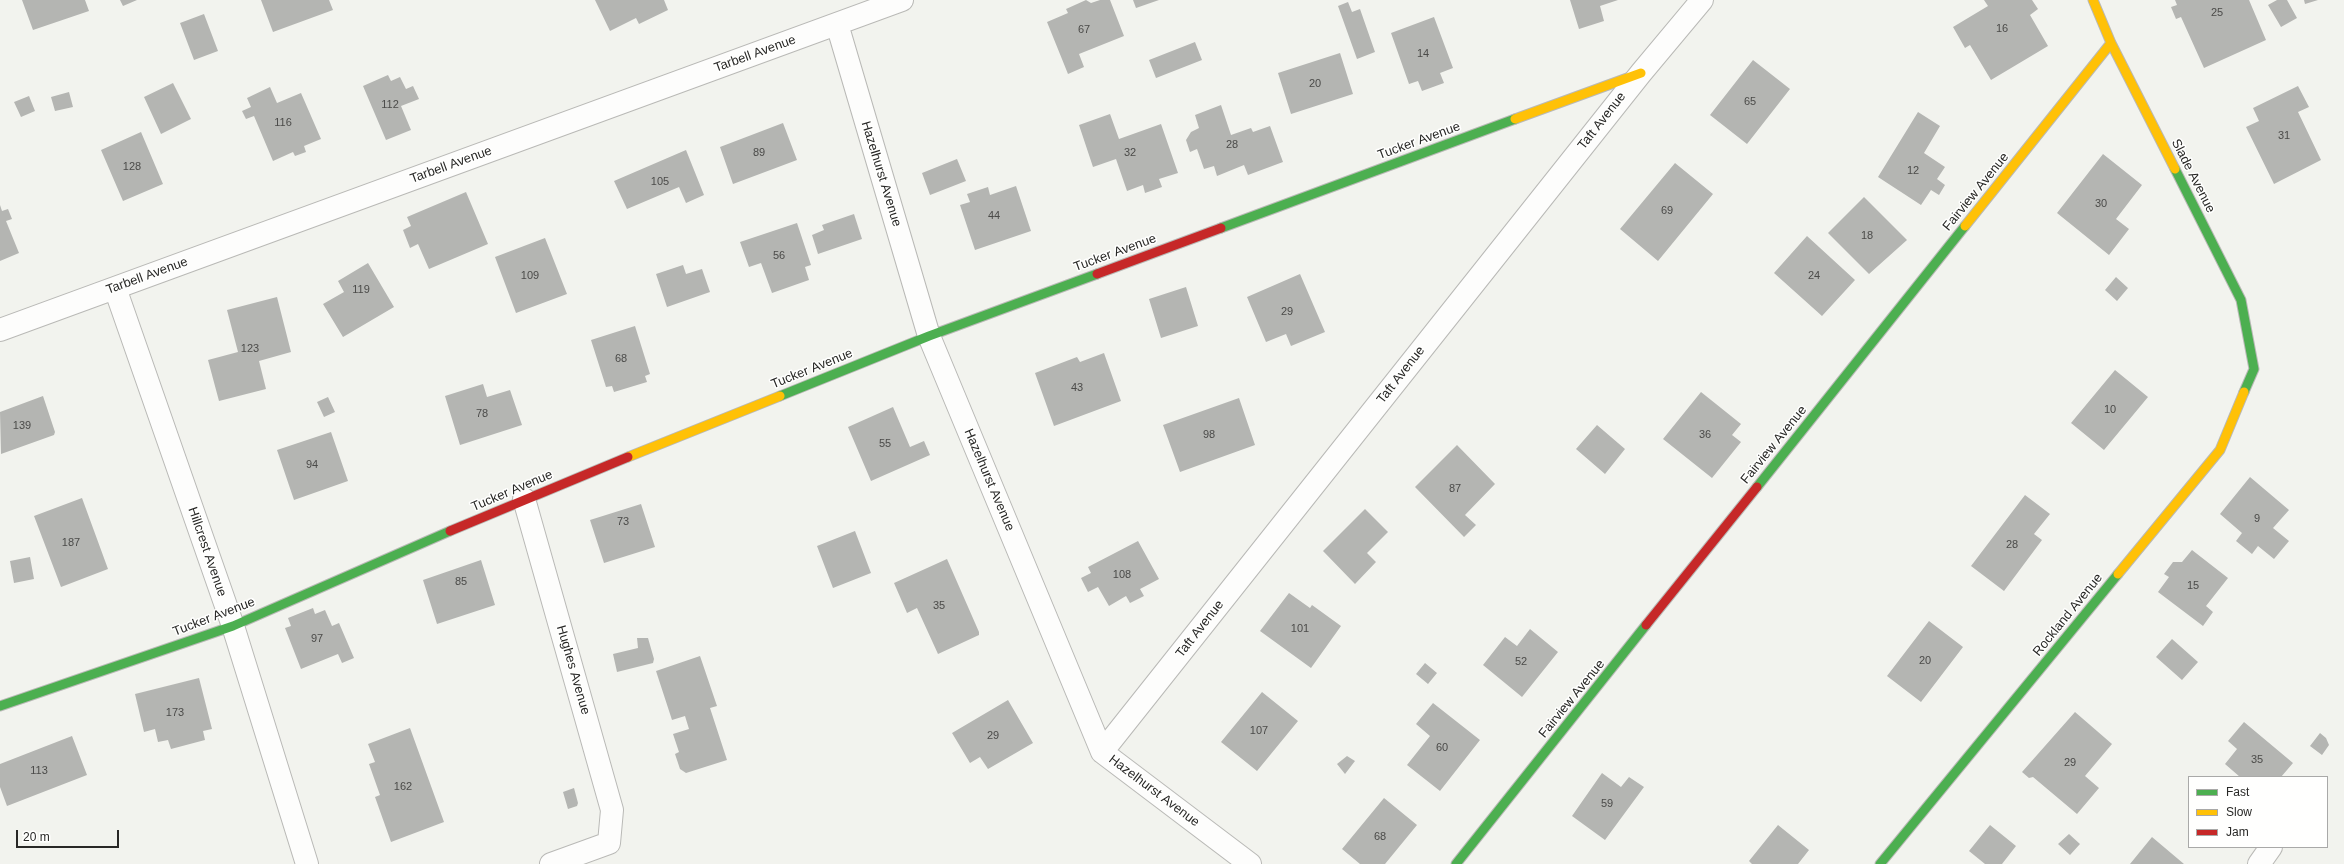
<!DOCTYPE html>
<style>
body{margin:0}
#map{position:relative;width:2344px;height:864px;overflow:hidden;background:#f2f3ee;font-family:Helvetica,sans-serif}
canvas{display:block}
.legend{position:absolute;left:2188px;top:776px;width:140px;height:72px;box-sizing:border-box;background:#fffffe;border:1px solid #a9a9a8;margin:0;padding:5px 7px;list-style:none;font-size:12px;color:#282826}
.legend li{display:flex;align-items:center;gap:8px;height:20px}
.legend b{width:20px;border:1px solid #a9a9a8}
.scale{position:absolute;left:16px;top:830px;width:103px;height:18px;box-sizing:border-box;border:2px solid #282826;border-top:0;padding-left:5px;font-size:12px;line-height:14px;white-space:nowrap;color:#282826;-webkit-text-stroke:3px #fffffe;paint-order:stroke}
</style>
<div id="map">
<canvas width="2344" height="864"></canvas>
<ul class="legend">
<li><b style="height:5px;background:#4caf50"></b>Fast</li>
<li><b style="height:5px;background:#ffc107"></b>Slow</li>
<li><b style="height:5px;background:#c62828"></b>Jam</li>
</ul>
<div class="scale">20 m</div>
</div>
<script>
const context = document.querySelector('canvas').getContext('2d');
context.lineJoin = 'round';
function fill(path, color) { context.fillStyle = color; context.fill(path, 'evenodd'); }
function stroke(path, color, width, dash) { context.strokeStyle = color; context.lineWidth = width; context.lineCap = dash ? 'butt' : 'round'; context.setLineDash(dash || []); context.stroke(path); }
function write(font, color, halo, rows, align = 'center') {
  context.font = font + ' Helvetica,sans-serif'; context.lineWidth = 3; context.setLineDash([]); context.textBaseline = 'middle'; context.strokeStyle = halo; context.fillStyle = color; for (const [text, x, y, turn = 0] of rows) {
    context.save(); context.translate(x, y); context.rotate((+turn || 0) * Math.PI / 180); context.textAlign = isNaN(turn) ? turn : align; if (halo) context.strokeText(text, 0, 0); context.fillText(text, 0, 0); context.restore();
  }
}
const building = new Path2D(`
 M22,0H85L89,11L33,30Z
 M120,0H137L123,6Z
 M261,0H329L333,10L273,32Z
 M595,0H664L668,10L639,24L636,18L610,31Z
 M1086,0L1091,3L1100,0H1110L1124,36L1079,54L1084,67L1068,74L1047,22L1068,13L1066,9Z
 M1133,0H1159L1136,8Z
 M1570,0H1618L1600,6L1604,21L1579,29Z
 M1984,0H2032L2038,9L2030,15L2048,46L1991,80L1970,45L1965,48L1953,27L1988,6Z
 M2175,0H2249L2266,40L2204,68L2181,17L2176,19L2171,7L2177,5Z
 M2277,0H2287L2297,18L2281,27L2268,5Z
 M2304,0H2318L2305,4Z
 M1348,2L1352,12L1360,9L1375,52L1357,59L1338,6Z
 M204,14L218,51L194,60L180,23Z
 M1434,17L1453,68L1440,73L1444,83L1422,91L1418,81L1409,84L1391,33Z
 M1195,42L1202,60L1156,78L1149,60Z
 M1340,53L1353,94L1291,114L1278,73Z
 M1753,60L1790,89L1747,144L1710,115Z
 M388,75L391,81L400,77L406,89L413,86L419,99L401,106L411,130L386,140L363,86Z
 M173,83L191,119L161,134L144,97Z
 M2298,86L2309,107L2298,112L2321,160L2274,184L2246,127L2259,121L2253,108Z
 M270,87L277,103L301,93L321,139L304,146L306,152L295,156L293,152L273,161L254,116L246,119L242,111L251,107L247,98Z
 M69,92L73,107L55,111L51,97Z
 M29,96L35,111L21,117L14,102Z
 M1221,105L1231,135L1251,128L1253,132L1270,126L1283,162L1248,175L1244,165L1217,176L1214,166L1204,169L1197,149L1190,152L1186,140L1191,132L1199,128L1195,115Z
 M1918,112L1940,126L1924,153L1945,167L1937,179L1945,185L1939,195L1931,190L1921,205L1878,177Z
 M1110,114L1119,139L1161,124L1178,173L1159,179L1162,187L1145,193L1143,185L1127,191L1116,159L1093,167L1079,125Z
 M783,123L797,160L733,184L720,147Z
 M141,132L163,184L123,201L101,150Z
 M686,150L704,195L686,203L679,187L627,209L614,181Z
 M2103,154L2142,185L2116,219L2129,229L2109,255L2057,213Z
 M957,159L966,181L930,195L922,173Z
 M1675,163L1713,194L1658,261L1620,229Z
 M1016,186L1031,231L975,250L960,205L970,202L967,194L988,187L990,195Z
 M466,192L488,244L429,269L418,244L410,248L403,230L411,226L407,217Z
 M1864,197L1907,240L1869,274L1828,233Z
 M0,205L2,211L8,209L12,219L6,221L19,253L0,261Z
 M854,214L862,239L818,254L812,235L824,230L822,225Z
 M797,223L811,265L805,267L809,280L772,293L761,263L749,267L740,242Z
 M1807,236L1855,280L1822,316L1774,273Z
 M545,238L567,294L516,313L495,257Z
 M368,263L394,307L343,337L323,304L344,292L338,281Z
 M683,265L686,274L702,269L710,292L667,307L656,274Z
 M1300,274L1325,332L1291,346L1286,334L1266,342L1247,297Z
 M2116,277L2128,288L2117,301L2105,290Z
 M1186,287L1198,326L1161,338L1149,299Z
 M277,297L291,352L259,361L266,389L219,401L208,360L238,352L227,310Z
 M635,326L650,374L645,376L647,382L614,392L612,386L606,387L591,340Z
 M1104,353L1121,401L1054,426L1035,373L1077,357L1080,362Z
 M2115,370L2148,397L2104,450L2071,423Z
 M483,384L487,397L510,390L522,425L460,445L445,396Z
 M1701,392L1741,424L1732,435L1741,442L1712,478L1663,439Z
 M43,396L55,432L54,435L1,454L0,412Z
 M328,397L335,412L324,417L317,402Z
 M1239,398L1255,445L1180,472L1163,425Z
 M893,407L910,447L924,441L930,455L871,481L848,427Z
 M1597,425L1625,449L1605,474L1576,449Z
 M331,432L348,481L294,500L277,450Z
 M1457,445L1495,484L1465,515L1476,525L1464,537L1415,487Z
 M2250,477L2289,510L2273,528L2289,541L2274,559L2258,546L2252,554L2236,541L2242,533L2220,514Z
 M2025,495L2050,514L2034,534L2042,540L2004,591L1971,566Z
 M82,498L108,569L61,587L34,516Z
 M641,504L655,547L604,563L590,520Z
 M1365,509L1388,532L1367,553L1376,562L1355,584L1323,551Z
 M855,531L871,573L833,588L817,546Z
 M1138,541L1159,579L1140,589L1144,596L1130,603L1126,596L1109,606L1098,587L1088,592L1081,578L1091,573L1088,567Z
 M2192,550L2228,578L2206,606L2213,612L2203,626L2158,592L2169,577L2164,574L2173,562H2182Z
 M30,557L34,579L14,583L10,561Z
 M947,559L979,632V635L938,654L917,608L907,613L894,583Z
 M481,560L495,605L437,624L423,580Z
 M1289,593L1310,608L1312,605L1341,626L1311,668L1260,631Z
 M313,608L315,614L325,610L332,626L339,623L354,658L342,663L338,654L301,669L285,628L291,626L288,618Z
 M1929,621L1963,647L1921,702L1887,676Z
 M1530,629L1558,652L1522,697L1483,665L1505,637L1517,646Z
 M637,638H648L654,659L653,663L617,672L613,654L638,648Z
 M2172,639L2198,662L2182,680L2156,657Z
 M700,656L717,706L710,708L727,760L686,773L680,769L675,754L679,752L673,734L689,729L685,716L672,720L656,671Z
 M1425,663L1437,673L1428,684L1416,674Z
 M199,678L212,729L203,731L205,740L171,749L168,740L158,742L155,729L144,732L135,694Z
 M1262,692L1298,721L1257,771L1221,742Z
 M1008,700L1033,743L988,769L980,757L970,763L952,733Z
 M1433,703L1480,740L1440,791L1407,765L1430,736L1416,724Z
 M2075,712L2112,744L2085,776L2099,788L2077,814L2033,777L2029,778L2022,772Z
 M2244,722L2293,763L2281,777H2240L2225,764L2237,749L2228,741Z
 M410,728L444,822L391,842L375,797L380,795L369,764L375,762L368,744Z
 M2320,733L2326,738L2329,745L2322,755L2310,746Z
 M72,736L87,775L7,806L0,787V764Z
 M1347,756L1355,761L1345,774L1337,764Z
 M1602,773L1621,787L1629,777L1644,787L1605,840L1572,816Z
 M574,788L578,803L577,806L568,809L563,792Z
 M1384,798L1417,825L1385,864H1360L1342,849Z
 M1778,825L1809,850L1798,864H1752L1749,861Z
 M1990,825L2016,846L2002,864H1985L1969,851Z
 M2069,834L2080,844L2070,855L2058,844Z
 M2152,837L2184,864H2130Z`);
const street = new Path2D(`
 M837,24L929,336L1102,752L1250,864
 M115,288L233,626L307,864
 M0,330L902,0
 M524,499L612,810L609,843L551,864
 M1102,752L1641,73L1702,0
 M2259,864L2271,847`);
const fast = new Path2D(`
 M2175,169L2241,300L2254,369L2244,392
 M1221,228L1515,119
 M780,396L929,336L1097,274
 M1757,487L1965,226
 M0,706L233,626L450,531
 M1456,864L1646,625
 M1880,864L2118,574`);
const slow = new Path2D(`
 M2093,0L2111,43L2175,169
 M1515,119L1641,73
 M1965,226L2111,43
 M628,457L780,396
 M2118,574L2220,450L2244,392`);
const jam = new Path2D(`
 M1097,274L1221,228
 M450,531L628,457
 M1646,625L1757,487`);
const numberNames = [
 ["25",2217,13],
 ["16",2002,29],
 ["67",1084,30],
 ["14",1423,54],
 ["20",1315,84],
 ["65",1750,102],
 ["112",390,105],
 ["116",283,123],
 ["31",2284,136],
 ["28",1232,145],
 ["89",759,153],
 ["32",1130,153],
 ["128",132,167],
 ["12",1913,171],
 ["105",660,182],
 ["30",2101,204],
 ["69",1667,211],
 ["44",994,216],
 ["18",1867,236],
 ["56",779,256],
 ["109",530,276],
 ["24",1814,276],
 ["119",361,290],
 ["29",1287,312],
 ["123",250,349],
 ["68",621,359],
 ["43",1077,388],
 ["10",2110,410],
 ["78",482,414],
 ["139",22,426],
 ["98",1209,435],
 ["36",1705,435],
 ["55",885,444],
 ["94",312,465],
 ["87",1455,489],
 ["9",2257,519],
 ["73",623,522],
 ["187",71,543],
 ["28",2012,545],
 ["108",1122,575],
 ["85",461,582],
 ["15",2193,586],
 ["35",939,606],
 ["101",1300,629],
 ["97",317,639],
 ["20",1925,661],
 ["52",1521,662],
 ["173",175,713],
 ["107",1259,731],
 ["29",993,736],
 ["60",1442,748],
 ["35",2257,760],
 ["29",2070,763],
 ["113",39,771],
 ["162",403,787],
 ["59",1607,804],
 ["68",1380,837]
];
const streetNames = [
 ["Tarbell Avenue",755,54,-20],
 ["Taft Avenue",1602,121,-52],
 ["Tucker Avenue",1419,141,-20],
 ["Tarbell Avenue",451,165,-20],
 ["Hazelhurst Avenue",881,174,73],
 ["Slade Avenue",2193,176,63],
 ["Fairview Avenue",1976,192,-51],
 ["Tucker Avenue",1115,253,-20],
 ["Tarbell Avenue",147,276,-20],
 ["Tucker Avenue",812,369,-22],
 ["Taft Avenue",1401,375,-52],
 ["Fairview Avenue",1774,445,-51],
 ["Hazelhurst Avenue",989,480,67],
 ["Tucker Avenue",512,491,-23],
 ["Hillcrest Avenue",207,552,71],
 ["Rockland Avenue",2068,615,-51],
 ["Tucker Avenue",214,617,-21],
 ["Taft Avenue",1200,629,-52],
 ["Hughes Avenue",573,670,74],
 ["Fairview Avenue",1572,699,-51],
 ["Hazelhurst Avenue",1154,791,37]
];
fill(building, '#b4b5b2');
stroke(street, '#b9b9b6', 24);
stroke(fast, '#b9b9b6', 11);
stroke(slow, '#b9b9b6', 11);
stroke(jam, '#b9b9b6', 11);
stroke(street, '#fdfdfc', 22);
stroke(fast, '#4caf50', 9);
stroke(slow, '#ffc107', 9);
stroke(jam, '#c62828', 9);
write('11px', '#4b4b49', null, numberNames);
write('13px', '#282826', '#fffffe', streetNames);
</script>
